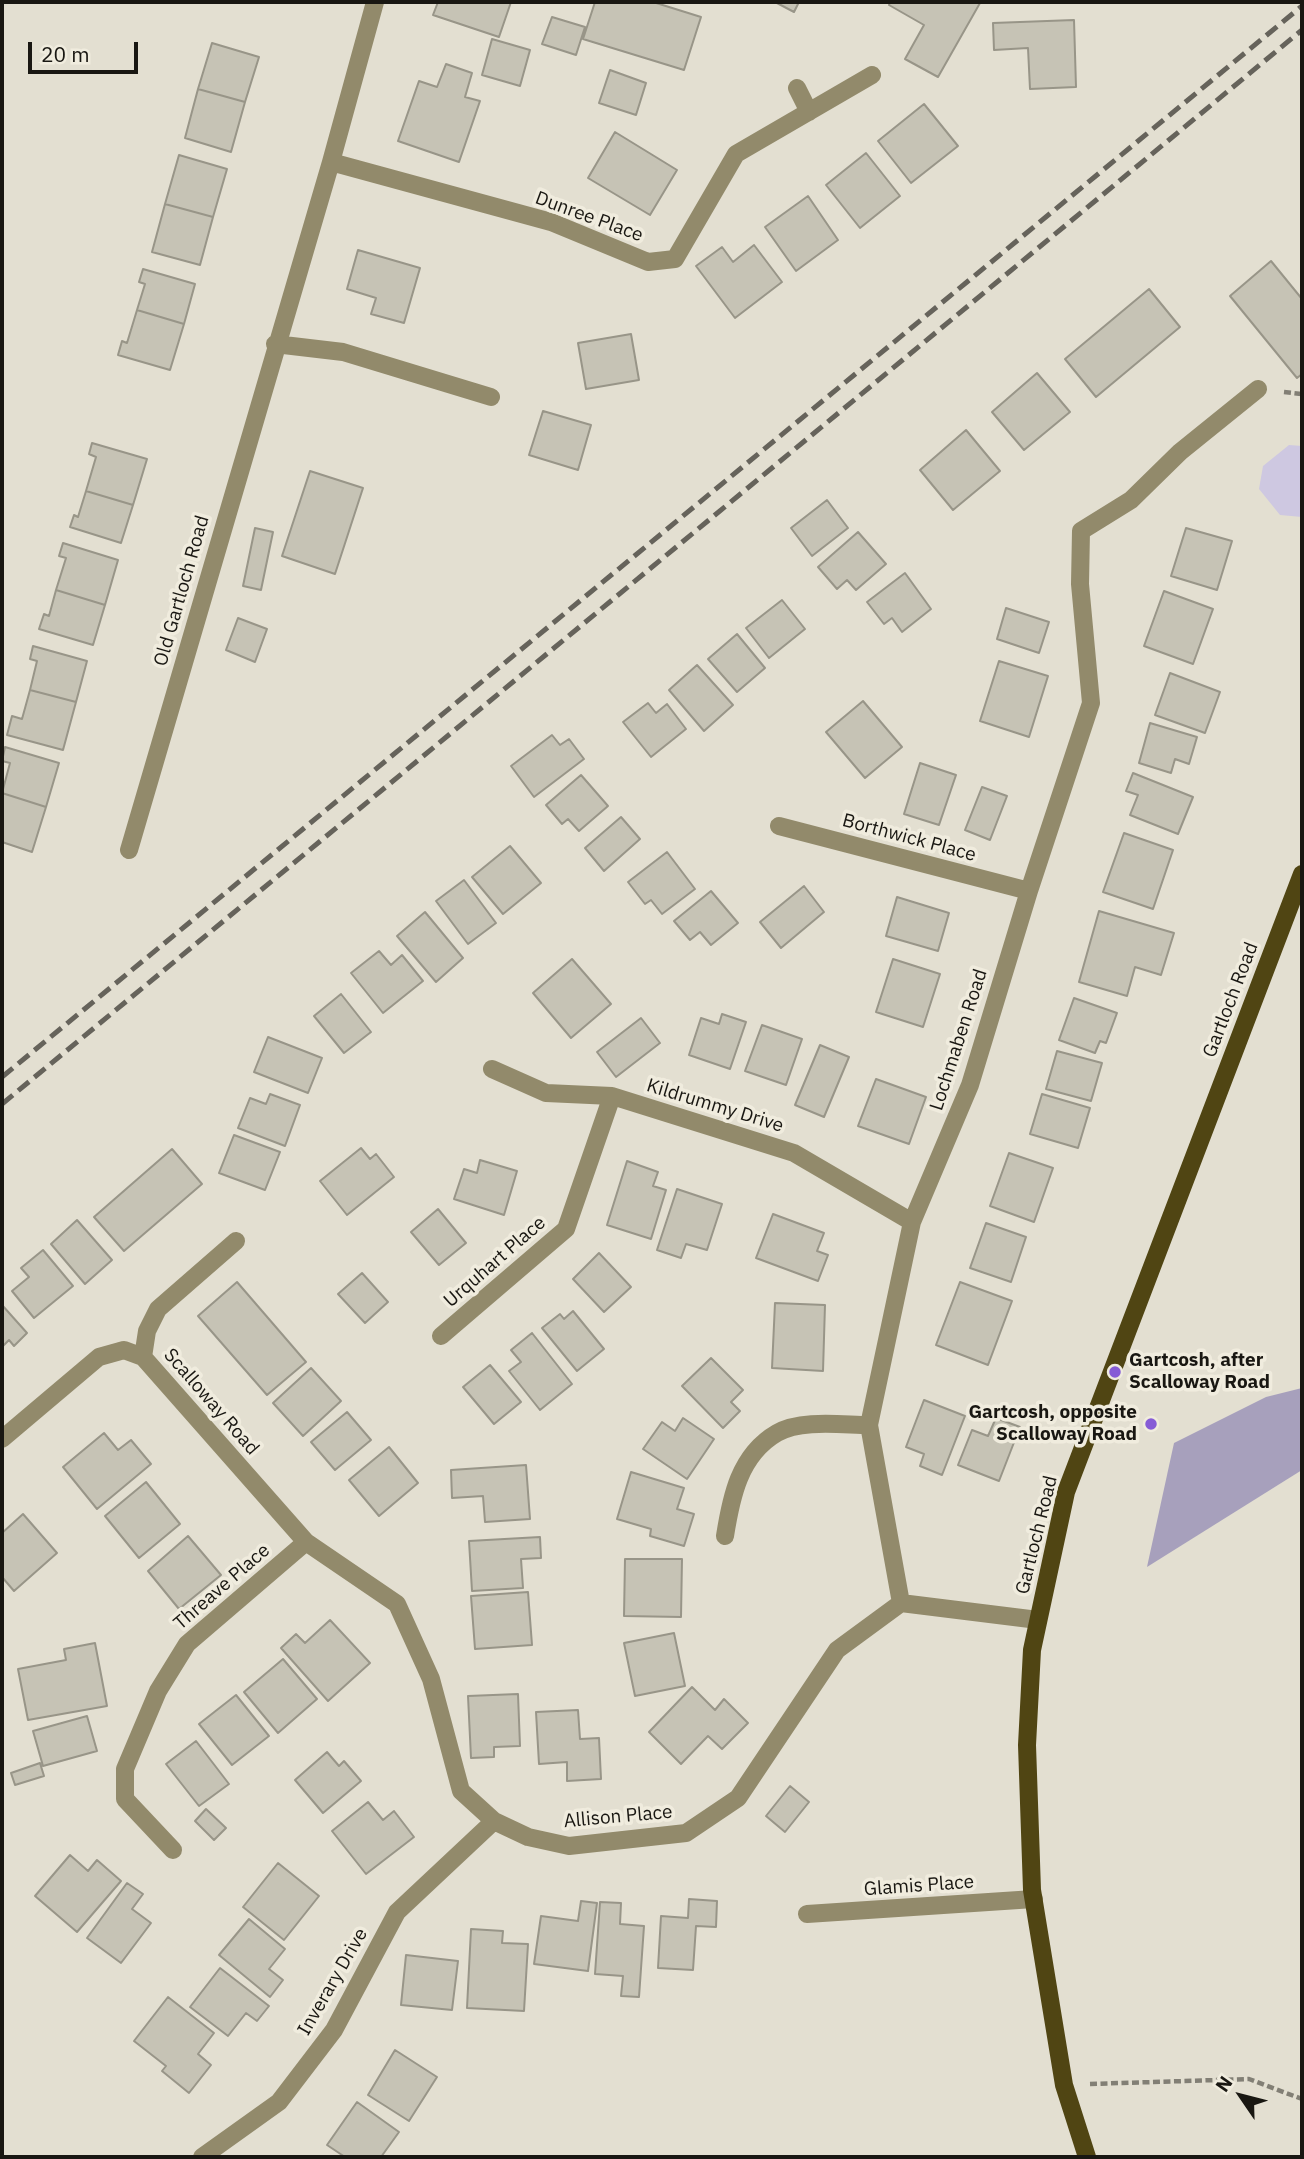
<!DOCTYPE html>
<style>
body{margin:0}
#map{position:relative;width:1304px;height:2159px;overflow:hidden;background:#e3dfd1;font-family:"IBM Plex Sans",sans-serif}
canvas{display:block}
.frame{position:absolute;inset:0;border:4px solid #191712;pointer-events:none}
.north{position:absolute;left:1206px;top:2061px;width:70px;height:70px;-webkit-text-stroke:5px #f0ecde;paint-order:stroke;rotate:305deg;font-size:19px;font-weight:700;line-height:28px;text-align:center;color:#191712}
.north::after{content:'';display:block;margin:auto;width:24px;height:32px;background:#191712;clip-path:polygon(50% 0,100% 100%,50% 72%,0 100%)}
.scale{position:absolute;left:28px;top:42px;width:110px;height:32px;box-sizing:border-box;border:4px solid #191712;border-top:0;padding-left:9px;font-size:21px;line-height:24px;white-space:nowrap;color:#191712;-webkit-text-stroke:5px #f0ecde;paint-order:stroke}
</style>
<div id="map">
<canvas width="1304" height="2159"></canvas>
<div class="frame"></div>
<div class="north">N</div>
<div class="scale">20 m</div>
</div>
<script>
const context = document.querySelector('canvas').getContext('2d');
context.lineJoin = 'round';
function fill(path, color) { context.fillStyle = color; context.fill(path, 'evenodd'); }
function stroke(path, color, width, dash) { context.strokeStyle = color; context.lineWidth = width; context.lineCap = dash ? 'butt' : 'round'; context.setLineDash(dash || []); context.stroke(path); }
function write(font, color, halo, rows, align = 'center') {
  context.font = font + ' "IBM Plex Sans",sans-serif'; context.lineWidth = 7; context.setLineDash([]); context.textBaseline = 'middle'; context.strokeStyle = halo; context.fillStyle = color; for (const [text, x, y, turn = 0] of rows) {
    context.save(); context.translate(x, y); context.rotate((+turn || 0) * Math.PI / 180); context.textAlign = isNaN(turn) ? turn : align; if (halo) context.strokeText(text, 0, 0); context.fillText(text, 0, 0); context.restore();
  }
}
const green = new Path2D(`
 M1289,445L1302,446V517L1280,515L1259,489L1263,466Z`);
const forest = new Path2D(`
 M1302,1388V1470L1147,1567L1174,1443L1266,1397Z`);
const building = new Path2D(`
 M438,2H511L499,37L433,15Z
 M595,2H653L701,17L684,70L583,39Z
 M775,2H799L794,12Z
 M890,2H978L980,3L938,77L905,59L924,25L889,5Z
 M552,17L585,27L576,55L542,44Z
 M1074,20L1076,87L1030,89L1028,48L994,50L993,23Z
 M492,39L530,50L520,86L482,75Z
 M212,43L259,57L245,102L198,89Z
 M446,64L472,73L465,97L480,101L459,162L398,141L419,81L437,87Z
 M610,70L646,83L636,115L599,103Z
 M198,89L245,102L231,152L185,138Z
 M924,104L958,146L911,183L878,141Z
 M615,132L677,170L650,215L588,178Z
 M866,153L900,196L860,228L826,185Z
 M179,155L227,169L213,217L165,204Z
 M808,196L838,240L796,271L765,227Z
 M165,204L213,217L200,265L152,252Z
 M754,245L782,282L735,318L696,266L722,247L733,262Z
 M358,250L420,268L404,323L371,314L376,298L347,289Z
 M1271,261L1302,299V374L1297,378L1230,296Z
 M143,269L195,284L184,324L137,310L145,284L139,282Z
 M1149,289L1180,327L1096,397L1065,359Z
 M137,310L184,324L170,370L118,355L122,341L127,343Z
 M631,334L639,380L586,389L578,343Z
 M1037,373L1070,412L1024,450L992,412Z
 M543,411L591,425L578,470L529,455Z
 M966,430L1000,471L953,510L920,470Z
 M92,443L147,459L133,505L86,491L96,457L89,454Z
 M310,471L363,488L335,574L282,556Z
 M86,491L133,505L121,543L70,527L74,515L78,517Z
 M827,500L848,528L812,556L791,528Z
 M255,528L273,532L261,590L243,586Z
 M1186,528L1232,541L1217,590L1171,576Z
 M858,532L886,564L856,590L847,580L837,589L818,567Z
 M63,543L118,560L105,605L56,590L66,558L59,556Z
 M905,573L931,609L902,632L892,618L884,624L867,602Z
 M56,590L105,605L93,645L39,629L44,614L49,616Z
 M1164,591L1213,609L1193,664L1144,646Z
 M782,600L805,629L769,658L746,628Z
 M1006,608L1049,622L1039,653L997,639Z
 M238,618L267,629L255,662L226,650Z
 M737,634L765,668L737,692L708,659Z
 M33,646L87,661L76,702L30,690L37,661L30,659Z
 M999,661L1048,676L1029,737L980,721Z
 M697,665L733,705L704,731L669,690Z
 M1170,673L1220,692L1205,733L1155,715Z
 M30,690L76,702L63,750L7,735L12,716L22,719Z
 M863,701L902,747L865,778L826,732Z
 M648,703L656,713L667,704L686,729L651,757L623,722Z
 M1150,723L1197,737L1189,764L1175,759L1171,773L1139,763Z
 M552,735L560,745L569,739L584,759L534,797L511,766Z
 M5,747L59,763L46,807L2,793L10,763L2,761Z
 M920,763L956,775L939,825L904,814Z
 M1133,773L1193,797L1178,834L1130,815L1138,795L1126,791Z
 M581,775L608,806L579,831L568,819L562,824L546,805Z
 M982,787L1007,796L990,840L965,830Z
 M2,793L46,807L32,852L2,842Z
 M621,817L640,839L604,871L585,848Z
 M1124,833L1173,850L1153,909L1103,892Z
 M510,846L541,883L503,914L472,877Z
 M667,852L695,889L662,914L651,900L645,904L628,882Z
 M464,880L496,923L468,944L436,901Z
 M804,886L824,912L781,948L760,922Z
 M711,891L738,923L711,945L700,932L690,940L674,921Z
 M897,897L949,913L938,951L886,936Z
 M1099,911L1174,933L1161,975L1135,967L1127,996L1079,982Z
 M425,912L463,958L436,982L397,936Z
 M379,951L391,965L402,955L423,981L383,1013L351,973Z
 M572,959L611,1004L571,1038L533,993Z
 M893,959L940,974L923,1027L876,1012Z
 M341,994L371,1032L344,1053L314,1016Z
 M1074,998L1117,1013L1106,1043L1100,1041L1095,1053L1059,1040Z
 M722,1014L746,1022L730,1069L689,1055L701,1018L719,1024Z
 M641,1018L660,1043L616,1077L597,1052Z
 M762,1025L802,1039L786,1085L745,1071Z
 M268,1037L322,1058L308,1093L254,1072Z
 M820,1045L849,1057L824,1117L795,1105Z
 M1057,1051L1102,1063L1091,1101L1046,1089Z
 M876,1079L926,1097L909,1144L858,1126Z
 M270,1094L300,1105L285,1146L238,1128L250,1098L266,1104Z
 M1042,1094L1090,1108L1078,1148L1030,1134Z
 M234,1135L280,1152L265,1190L219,1173Z
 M361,1148L370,1159L376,1154L394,1177L347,1215L320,1181Z
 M172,1149L202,1184L124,1251L94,1217Z
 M1009,1153L1053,1168L1034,1222L990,1206Z
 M480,1160L517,1171L504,1215L454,1199L464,1169L477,1173Z
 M627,1161L658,1172L653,1186L666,1190L651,1239L607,1225Z
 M677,1189L722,1204L707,1250L686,1244L681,1258L657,1250Z
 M438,1209L466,1243L439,1265L411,1232Z
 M773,1214L824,1233L817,1251L828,1255L818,1281L756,1258Z
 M77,1220L112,1260L85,1284L51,1244Z
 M986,1223L1026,1237L1011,1282L970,1268Z
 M43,1250L73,1286L34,1318L12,1291L29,1277L21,1268Z
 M599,1253L631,1287L604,1312L573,1279Z
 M362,1273L388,1302L365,1323L338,1294Z
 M237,1282L306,1362L267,1395L198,1316Z
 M960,1282L1012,1301L988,1365L936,1345Z
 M775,1303L825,1305L823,1371L772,1368Z
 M2,1305L27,1333L14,1346L9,1340L2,1347Z
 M573,1311L604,1349L577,1371L542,1328L560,1314L564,1319Z
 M532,1333L572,1384L540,1410L509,1371L521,1362L511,1350Z
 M711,1358L743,1390L731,1402L740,1411L723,1428L682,1386Z
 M490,1365L521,1402L494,1424L463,1387Z
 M311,1368L341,1401L303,1436L273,1403Z
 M924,1400L965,1416L942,1475L920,1466L924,1454L906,1447Z
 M347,1412L371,1440L335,1470L311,1442Z
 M683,1418L714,1439L687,1479L643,1449L662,1422L675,1431Z
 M996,1418L1020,1427L999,1481L958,1465L972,1430L988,1436Z
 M104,1433L118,1450L131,1440L151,1464L97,1509L63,1467Z
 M389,1447L418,1483L379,1516L349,1480Z
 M526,1465L530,1519L485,1522L483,1496L452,1498L451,1470Z
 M631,1472L684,1488L677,1509L694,1514L684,1546L650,1536L651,1529L617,1519Z
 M146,1482L180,1524L139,1558L105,1516Z
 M23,1514L57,1553L14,1591L2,1577V1533Z
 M188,1536L221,1575L179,1609L148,1571Z
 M540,1537L541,1558L521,1559L523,1588L472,1591L469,1541Z
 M625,1559H682L681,1617L624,1616Z
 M528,1592L532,1645L475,1649L471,1596Z
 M330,1620L370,1663L328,1701L281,1648L296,1634L305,1643Z
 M674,1633L685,1686L635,1696L624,1643Z
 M95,1643L107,1706L28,1720L18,1669L66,1660L64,1649Z
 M283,1659L317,1699L278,1733L244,1692Z
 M692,1687L715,1710L724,1699L748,1723L722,1749L708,1736L681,1764L649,1732Z
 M518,1694L520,1746L494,1747V1757L471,1758L468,1696Z
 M236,1695L269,1736L232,1765L199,1724Z
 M578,1710L580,1739L599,1738L601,1779L567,1781V1762L539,1764L536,1712Z
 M87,1716L97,1751L43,1766L33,1731Z
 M196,1741L229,1784L199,1806L166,1764Z
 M327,1752L339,1766L344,1761L361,1781L323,1813L295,1780Z
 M40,1763L44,1776L15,1785L11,1773Z
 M790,1786L809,1802L785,1832L766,1816Z
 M368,1802L383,1820L394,1811L414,1837L366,1874L332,1831Z
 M206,1809L226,1828L214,1840L195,1821Z
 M70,1855L88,1871L97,1860L121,1881L77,1932L35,1896Z
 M278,1863L319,1896L284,1940L243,1907Z
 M127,1883L143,1894L132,1909L151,1923L121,1963L87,1938Z
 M689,1899L717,1901L716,1927L696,1926L693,1970L658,1968L661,1916L688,1918Z
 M581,1901L597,1903L588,1971L534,1964L541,1916L578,1921Z
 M600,1902L621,1903L620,1924L644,1926L639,1997L621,1996L623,1976L595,1974Z
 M249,1919L285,1949L269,1969L283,1980L270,1997L219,1955Z
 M471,1929L503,1931L502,1943L528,1944L524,2011L467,2008Z
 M406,1955L458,1961L452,2010L401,2005Z
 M220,1968L269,2006L257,2021L246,2013L228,2036L190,2007Z
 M168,1997L214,2033L198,2054L211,2065L189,2093L162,2071L166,2066L134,2041Z
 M395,2050L437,2077L409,2121L368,2095Z
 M357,2102L399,2132L381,2157H345L327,2145Z`);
const path = new Path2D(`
 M1284,392L1302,394
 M1090,2084L1249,2079L1302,2099`);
const minor = new Path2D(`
 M797,88L809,112
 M331,162L551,222L648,262L675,259L736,154L872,75
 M275,344L343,352L491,397
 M779,826L1029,891
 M129,850L331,162L375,2
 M492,1069L546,1093L612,1096L794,1153L912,1222
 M441,1336L566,1229L612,1096
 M143,1357L147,1331L158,1309L236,1241
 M2,1439L99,1357L124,1350L143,1357L306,1542L397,1604L431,1679L461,1791L494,1821L528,1837L569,1846L686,1833L738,1798L837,1650L901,1603L1038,1620
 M725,1536C731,1498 739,1455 777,1433C801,1419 843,1425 869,1425
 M901,1603L869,1425L912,1222L970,1085L1029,891L1091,703L1080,584L1081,531L1131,500L1180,452L1258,389
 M173,1850L125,1799V1769L158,1691L187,1644L306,1542
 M807,1914L1034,1899
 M202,2157L279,2102L334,2030L397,1912L494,1821`);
const major = new Path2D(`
 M1087,2157L1064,2085L1032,1890L1027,1745L1032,1650L1066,1492L1302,874`);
const rail = new Path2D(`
 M2,1077L1302,6
 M2,1104L1302,30`);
const markers = [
 [1115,1372,7,"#865cd6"],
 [1151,1424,7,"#865cd6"]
];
const streetNames = [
 ["Dunree Place",589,217,20],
 ["Old Gartloch Road",182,591,-74],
 ["Borthwick Place",909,838,15],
 ["Gartloch Road",1231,1000,-69],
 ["Lochmaben Road",959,1040,-72],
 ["Kildrummy Drive",715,1106,17],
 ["Urquhart Place",495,1262,-41],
 ["Scalloway Road",211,1402,49],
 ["Gartloch Road",1037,1535,-76],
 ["Threave Place",222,1587,-41],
 ["Allison Place",618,1817,-5],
 ["Glamis Place",919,1886,-4],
 ["Inverary Drive",333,1982,-60]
];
const poiNames = [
 ["Gartcosh, after",1129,1361],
 ["Scalloway Road",1129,1383],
 ["Gartcosh, opposite",1137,1413,"right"],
 ["Scalloway Road",1137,1435,"right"]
];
fill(green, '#cec8e1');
fill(forest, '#a7a0bc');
fill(building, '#c6c3b5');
stroke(building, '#989588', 2);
stroke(path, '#827f75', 4.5, [7, 3.5]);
stroke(minor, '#928a6b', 18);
stroke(major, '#504513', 18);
stroke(rail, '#66635b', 5, [14, 7]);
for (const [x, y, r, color] of markers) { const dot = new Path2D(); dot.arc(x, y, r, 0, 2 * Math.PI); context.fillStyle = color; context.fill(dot); stroke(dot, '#f0ecde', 2.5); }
write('19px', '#191712', '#f0ecde', streetNames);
write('bold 19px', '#191712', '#f0ecde', poiNames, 'left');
</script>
